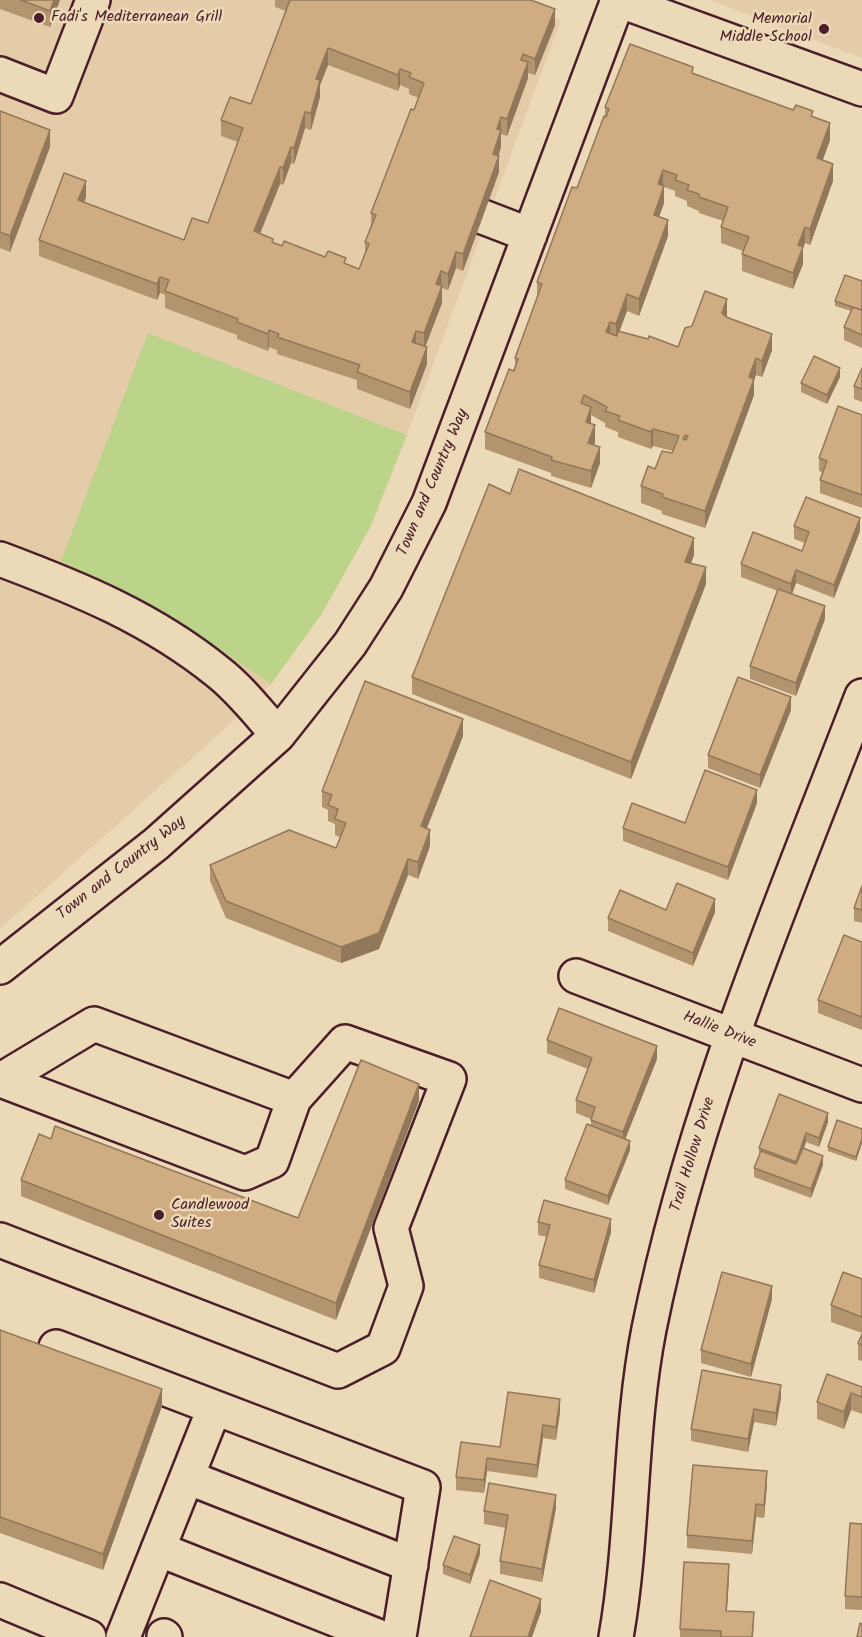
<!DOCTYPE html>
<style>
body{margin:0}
canvas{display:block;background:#ecd9b7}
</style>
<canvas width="862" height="1637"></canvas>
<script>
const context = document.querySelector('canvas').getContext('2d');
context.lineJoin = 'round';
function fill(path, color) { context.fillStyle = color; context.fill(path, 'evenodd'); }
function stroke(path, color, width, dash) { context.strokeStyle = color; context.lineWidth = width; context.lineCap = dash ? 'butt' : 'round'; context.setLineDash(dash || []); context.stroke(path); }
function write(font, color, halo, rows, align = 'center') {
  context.font = font + ' Kalam,sans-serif'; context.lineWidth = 5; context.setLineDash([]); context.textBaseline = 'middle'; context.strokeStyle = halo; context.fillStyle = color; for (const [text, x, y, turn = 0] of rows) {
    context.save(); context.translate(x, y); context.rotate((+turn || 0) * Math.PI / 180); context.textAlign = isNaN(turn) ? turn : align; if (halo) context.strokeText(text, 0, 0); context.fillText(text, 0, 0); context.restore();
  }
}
const built = new Path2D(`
 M0,0H508L561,20L407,435L149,334L192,631L271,684L238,717L0,929Z
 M710,0H862V58Z`);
const green = new Path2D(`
 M148,333L407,435L370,528L321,615L271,684L192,631L61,561Z`);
const minor = new Path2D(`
 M0,74L56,96L93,0
 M483,217L530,235
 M0,559C80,589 151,618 218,672C240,689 259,714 278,735
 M0,967L156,844L278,735L350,644L386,588L429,503L618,0L862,89
 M576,976L862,1085
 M1,1080L245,1173L272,1161L294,1099
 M0,1240L338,1371L383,1348L406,1286L391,1228L449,1079L345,1042L294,1099L94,1024L1,1080
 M56,1347L423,1487L399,1637
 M187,1477L411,1565
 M158,1549L380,1637
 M0,1600L89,1637
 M164,1636L165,1637
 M123,1637L214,1409
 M616,1637C634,1535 629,1431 649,1329C693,1110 782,904 862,696`);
const wall = new Path2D(`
 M0,0H60L50,27L0,9Z
 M275,0H531L555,25L535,75L528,73V78L507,136L501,134V147L498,156L499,172L463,271L456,268L448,290L442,288V303L425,347L427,364L410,409L357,389V380L277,354V350L269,347L268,351L237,339V335L165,308V295L160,293L157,300L39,256V240L86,197L84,202L184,240L208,223L238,142L221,136V120L251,104L286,11L275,7ZM328,65L398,91L400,85L409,89V94L419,98L371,213V225L365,242V254L359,269L325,257L282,246L273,242L260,234L280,184L283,185L291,163L294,164L305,128L311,130L320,97V85Z
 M693,74L813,117L830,140L823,160L833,181L810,245L805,243L803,248V264L793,289L742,271V254L743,251L721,243V227L723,221L699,213V211L687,206V201L675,196V191L664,187V203L659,217L668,236L639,316L627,311L619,331L678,347L727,316L726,317L772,350L762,377L756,375L754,379V395L705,528L662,514V511L641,503V486L655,469L672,453L673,451L653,446L651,449L618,437V432L605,427V423L591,415V424L595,442L594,445L600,463L591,488L551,476V473L485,449V432L515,366V358L537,298V282L577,188L605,116V107Z
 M0,111L50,147L10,252L0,248Z
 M862,281V348L844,340V327L851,311L835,306V301Z
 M862,368V402L854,399V386Z
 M840,377L827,404L801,392V383Z
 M862,415V508L820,493V480L822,472L819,471V458Z
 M510,494L694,555L691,563L706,584L631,779L412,694V677Z
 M794,526L860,531L834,598L796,583L792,594L825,619L796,696L750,679V666L778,591L741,577V564L802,551L805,543L794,539Z
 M791,710L760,788L708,768V755Z
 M463,736L427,828L430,846L418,879L408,875L379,949L341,963L226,918L210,881V865L336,848L340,837L335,835V824L328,821V810L322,807V791Z
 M757,803L728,880L623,841V828L685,823Z
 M862,886V923L854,921V908Z
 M666,910L715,912L693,966L608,931V918Z
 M862,942V1030L818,1013V1000Z
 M547,1040L657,1059L625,1139L630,1150L608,1205L565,1189V1180L591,1126V1119L576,1113V1100L588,1069L547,1053Z
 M419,1101L336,1320L21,1196V1180L51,1139L298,1218Z
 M828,1122L819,1147L806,1142L804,1149L823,1165L811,1198L754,1177V1168L759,1155V1148Z
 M862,1129V1143L856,1161L828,1151V1147Z
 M538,1222L611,1232L594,1293L539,1278V1265L547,1237L538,1235Z
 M862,1279V1333L831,1322V1305Z
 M772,1299L751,1377L701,1363V1350Z
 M0,1330L162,1406L103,1570L0,1533Z
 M862,1333V1361L858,1360V1343Z
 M862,1387V1414L851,1410L844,1429L817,1419V1402Z
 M781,1398L776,1426L754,1422L748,1452L691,1441V1429Z
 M560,1412L556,1440L543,1438L537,1478L487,1471L484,1493L456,1490V1477L500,1447Z
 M767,1484L764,1518L756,1517L752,1554L687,1548V1535Z
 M556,1508L542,1582L500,1574V1561L506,1528L484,1524V1511Z
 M862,1524V1610L845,1609V1596Z
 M480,1554L470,1584L443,1574V1565Z
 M729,1577L727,1611L754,1625L753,1637H680V1629Z`);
const shadedWall = new Path2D(`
 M54,0H60L50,27V11Z
 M555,9V25L535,75V59Z
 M328,48V65L320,85V97L311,130V113L316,79Z
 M528,62V78L507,136V119Z
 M400,69V85L398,91V75Z
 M305,112V128L294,164V148Z
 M501,117V147L496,164L499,156V172L463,271V254L493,154L497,129Z
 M830,123V140L817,175V158Z
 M50,130V147L10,252V236Z
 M291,147V163L283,185V168Z
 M833,164V181L810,245V229Z
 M280,167V184L254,248V231Z
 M663,170V187L658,184Z
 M86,181V197L78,217V200Z
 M664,186V203L654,231V215Z
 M668,220V236L639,316V299Z
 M805,227V243L803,248V264L793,289V273L798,245Z
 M456,252V268L448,290V274Z
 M441,271L442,303L424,350V333L436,284Z
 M160,277V293L157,300V284Z
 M627,294V311L616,341V324Z
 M727,299V316L722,330V313Z
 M610,322V338L606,332Z
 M269,330V347L268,351V334Z
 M416,331V347L412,342Z
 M772,334V350L762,377V361Z
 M427,347V364L410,409V392Z
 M756,358V375L749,393V377Z
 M840,368V377L827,404V395Z
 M754,379V395L705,528V511Z
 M591,407V423L586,439V422Z
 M595,425V442L588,459V443Z
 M653,429V446L651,449V432Z
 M600,447V463L591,488V471Z
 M860,518V531L834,598V585Z
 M694,538V555L685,579V562Z
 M706,567V584L631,779V762Z
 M796,570V583L791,597V584Z
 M825,606V619L796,696V683Z
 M791,697V710L760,788V775Z
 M463,719V736L421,843V826Z
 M757,790V803L728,880V867Z
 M430,830V846L418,879V862Z
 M408,859V875L379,949L341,963V947Z
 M715,899V912L693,966V953Z
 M657,1046V1059L623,1145V1132Z
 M419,1084V1101L336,1320V1303Z
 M828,1113V1122L819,1147V1138Z
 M806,1133V1142L796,1171V1162Z
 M862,1139V1143L856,1161V1157Z
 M630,1141V1150L608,1205V1196Z
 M823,1156V1165L811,1198V1189Z
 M611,1219V1232L594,1293V1280Z
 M772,1286V1299L751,1377V1364Z
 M781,1385V1398L776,1426V1413Z
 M162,1389V1406L103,1570V1554Z
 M851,1393V1410L844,1429V1412Z
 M560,1399V1412L556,1440V1427Z
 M754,1409V1422L748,1452V1439Z
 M543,1425V1438L537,1478V1465Z
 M487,1458V1471L484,1493V1480Z
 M767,1471V1484L764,1518V1505Z
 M556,1495V1508L542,1582V1569Z
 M756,1504V1517L752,1554V1541Z
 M480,1545V1554L470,1584V1575Z
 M729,1564V1577L726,1624V1611Z
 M541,1599V1612L532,1637H528Z`);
const building = new Path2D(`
 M21,0H54L50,11Z
 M290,0H531L555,9L535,59L523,54L521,60L528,62L507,119L501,117L497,129L501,130L493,154L499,156L463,254L456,252L448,274L441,271L436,284L442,286L424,333L416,331L412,342L427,347L410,392L357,372L360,365L277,337L279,334L269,330L268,334L237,322L238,319L165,291L169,280L160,277L157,284L39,240L64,173L86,181L78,200L184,240L192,218L208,223L243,128L221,120L230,97L251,104ZM328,48L398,75L400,69L411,73L409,77L424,83L414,110L411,109L371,213L376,215L365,242L369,244L359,269L344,263L346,258L328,251L325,257L284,241L282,246L272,242L273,239L254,231L280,167L283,168L291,147L294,148L305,112L311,113L320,80L316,79Z
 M630,44L693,67L692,73L793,110L796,105L813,111L811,116L830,123L817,158L833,164L810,229L805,227L798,245L803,247L793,273L742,254L749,237L721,227L728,207L699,197V194L687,190L689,185L675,180L677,175L663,170L658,184L664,186L654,215L668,220L639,299L627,294L616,324L610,322L606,332L617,336L618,331L648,339L649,336L678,347L685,328L692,326L705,291L727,299L722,313L726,317L772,334L762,361L756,358L749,377L754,379L705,511L662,497L663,494L641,486L648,466L655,469L662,451L672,453L679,436L653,429L651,432L618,420L620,416L605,411L607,407L584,395L581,403L591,407L586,422L595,425L588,443L600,447L591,471L551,460L552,457L485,432L509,369L514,371L518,359L515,358L542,284L537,282L572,187L577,188L604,116L606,117L609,109L605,107ZM685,435L688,436L686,440L683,439Z
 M0,111L50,130L10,236L0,232Z
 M845,275L862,281V307L861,310L835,301Z
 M853,307L862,310V335L844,327Z
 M814,356L840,368L827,395L801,383Z
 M862,368V389L854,386Z
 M838,406L862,415V495L820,480L827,461L819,458Z
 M519,469L694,538L685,562L706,567L631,762L412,677L489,484L510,494Z
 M806,497L860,518L834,585L796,570L791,584L741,564L753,532L802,551L809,532L794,526Z
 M778,589L825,606L796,683L750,666Z
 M738,677L791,697L760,775L708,755Z
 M365,681L463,719L421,826L430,830L418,862L408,859L379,933L341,947L226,901L210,865L289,830L336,848L346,823L335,819L338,809L328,805L332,795L322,791Z
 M705,770L757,790L728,867L623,828L632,803L685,823Z
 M677,883L715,899L693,953L608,918L620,890L666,910Z
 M862,886V910L854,908Z
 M844,935L862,942V1017L818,1000Z
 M559,1008L657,1046L623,1132L591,1120L595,1107L576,1100L592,1058L547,1040Z
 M361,1060L419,1084L336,1303L21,1180L39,1134L51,1139L55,1126L298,1218Z
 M779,1094L828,1113L819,1138L806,1133L796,1162L759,1148Z
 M837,1120L862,1129V1139L856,1157L828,1147Z
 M587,1124L630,1141L608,1196L565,1180Z
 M803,1148L823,1156L811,1189L754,1168L761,1151L796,1164Z
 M544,1200L611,1219L594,1280L539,1265L550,1225L538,1222Z
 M722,1272L772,1286L751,1364L701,1350Z
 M843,1272L862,1279V1317L831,1305Z
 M0,1330L162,1389L103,1554L0,1517Z
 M862,1334V1345L858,1343Z
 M702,1370L781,1385L776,1413L754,1409L748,1439L691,1429Z
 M827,1374L862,1387V1397L851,1393L844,1412L817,1402Z
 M508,1392L560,1399L556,1427L543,1425L537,1465L487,1458L484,1480L456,1477L461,1442L500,1447Z
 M693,1465L767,1471L764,1505L756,1504L752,1541L687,1535Z
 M489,1483L556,1495L542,1569L500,1561L508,1515L484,1511Z
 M850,1523L862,1524V1597L845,1596Z
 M454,1536L480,1545L470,1575L443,1565Z
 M684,1562L729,1564L726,1611L754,1612L752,1637H721V1631L680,1629Z
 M490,1580L541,1599L528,1637H470Z
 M860,1623L862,1624V1637H857Z`);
const markers = [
 [39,18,6,"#4a1f2b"],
 [824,29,6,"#4a1f2b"],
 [159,1215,6,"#4a1f2b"]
];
const poiNames = [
 ["Fadi's Mediterranean Grill",51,18],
 ["Memorial",812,20,"right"],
 ["Middle School",812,38,"right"],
 ["Candlewood",171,1206],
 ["Suites",171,1224]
];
const streetNames = [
 ["Town and Country Way",434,483,-67],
 ["Town and Country Way",122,869,-38],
 ["Hallie Drive",719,1031,21],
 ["Trail Hollow Drive",694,1155,-73]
];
fill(built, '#e3cca7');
fill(green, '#bcd48a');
stroke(minor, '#4a1f2b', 38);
stroke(minor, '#ecd9b7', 33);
fill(wall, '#b2946f');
fill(shadedWall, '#91785a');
fill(building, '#cfac81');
stroke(building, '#91785a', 1.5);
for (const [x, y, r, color] of markers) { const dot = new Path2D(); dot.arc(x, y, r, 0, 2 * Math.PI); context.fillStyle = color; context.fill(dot); stroke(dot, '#ecd9b7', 2); }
write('16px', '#4a1f2b', '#ecd9b7', poiNames, 'left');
write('16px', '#4a1f2b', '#ecd9b7', streetNames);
</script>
